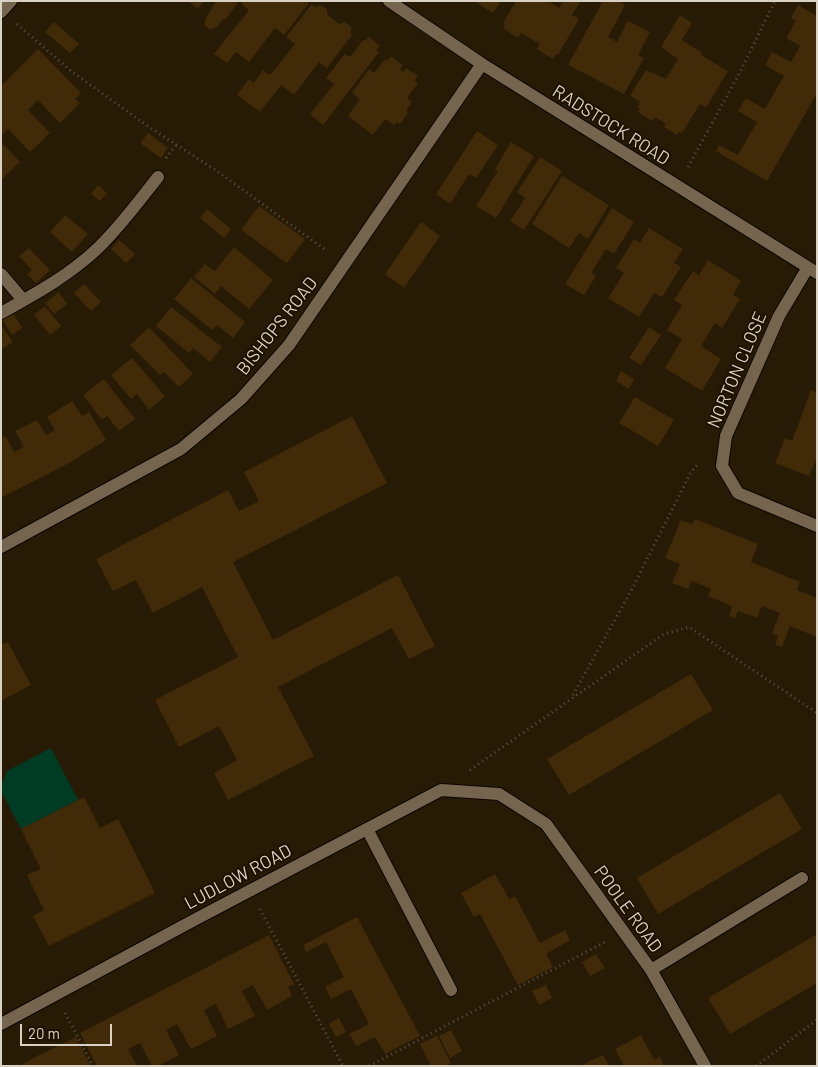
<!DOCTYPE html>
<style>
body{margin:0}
#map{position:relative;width:818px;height:1067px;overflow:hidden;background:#271b06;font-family:Barlow,sans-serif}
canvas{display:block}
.frame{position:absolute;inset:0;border:2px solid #dad1c5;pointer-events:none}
.scale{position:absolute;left:20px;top:1024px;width:92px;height:22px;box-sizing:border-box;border:2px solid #dad1c5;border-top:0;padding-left:6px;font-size:15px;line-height:18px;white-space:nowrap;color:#dad1c5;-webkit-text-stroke:4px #1e1100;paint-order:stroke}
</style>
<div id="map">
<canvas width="818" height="1067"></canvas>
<div class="frame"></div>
<div class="scale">20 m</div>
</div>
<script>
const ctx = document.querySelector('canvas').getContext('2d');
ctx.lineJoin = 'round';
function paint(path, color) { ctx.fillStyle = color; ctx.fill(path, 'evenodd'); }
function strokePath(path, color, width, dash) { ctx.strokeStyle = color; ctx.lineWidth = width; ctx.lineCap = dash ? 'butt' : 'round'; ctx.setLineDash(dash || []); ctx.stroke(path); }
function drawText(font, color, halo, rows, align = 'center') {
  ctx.font = font + ' Barlow,sans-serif'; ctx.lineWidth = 4; ctx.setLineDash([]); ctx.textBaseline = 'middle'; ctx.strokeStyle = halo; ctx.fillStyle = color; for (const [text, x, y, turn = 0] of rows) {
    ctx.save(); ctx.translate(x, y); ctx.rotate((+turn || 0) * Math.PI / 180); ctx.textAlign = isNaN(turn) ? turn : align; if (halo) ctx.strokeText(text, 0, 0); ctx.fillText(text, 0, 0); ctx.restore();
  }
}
const green = new Path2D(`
 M51 748 78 800 21 829 1 791V786L7 771Z`);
const building = new Path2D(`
 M188 1H204L198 9Z
 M216 1H239L225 20 223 19 217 27 210 30 204 25 206 18Z
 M243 1H307L309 3 284 35 275 28 249 62 236 52 227 63 214 54 249 10 241 4Z
 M474 1H501L493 13Z
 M516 1H548L559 8 563 1H581L572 15 579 19 558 55 556 54 553 59 537 49 540 44 531 39 521 33 518 38 503 28 505 24 503 23Z
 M603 1H619L625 5 608 37 617 42 628 21 650 32 638 55 644 58 624 94 568 65Z
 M312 4 315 7 320 5 327 9V14L339 24 345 22 351 27V33L352 35 327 68 319 62 294 95 281 85 260 112 237 95 249 79 254 83 263 70 270 75 295 44 286 37Z
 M798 5 817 16V93L767 181 716 151 719 145 738 155 757 122 738 111 742 104 746 98 765 109 774 93 784 76 765 65 772 52 791 62 800 46 786 38 796 21 791 18Z
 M680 15 692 23 682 40 702 53 701 55 728 71 706 108 700 104 682 133 679 132 677 135 664 127 666 124 655 117 652 121 638 112 640 108 637 107 640 102 630 96 646 70 666 79 678 59 661 47Z
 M54 22 79 44 70 53 45 32Z
 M369 37 380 46 376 50 379 52 323 125 310 114 334 84 326 78 345 54 350 57 363 40 365 41Z
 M38 49 81 93 75 99 80 103 60 123 38 100 28 110 50 133 30 152 8 129 1 136V86Z
 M391 56 403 65 400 69 402 71 404 72 406 68 418 76 415 80 418 83 407 98 412 102 406 111 408 113 400 124 397 122 394 125 385 119 373 135 348 116 360 99 352 93 369 69 374 73 384 60 385 61 387 59 388 60Z
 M477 131 498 145 476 178 469 174 450 204 436 194Z
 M148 133 168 148 161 158 140 143Z
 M1 142 20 162 1 180Z
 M511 142 534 156 496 218 476 206 498 171 495 169Z
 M540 157 562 171 524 230 510 221 525 198 517 192Z
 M562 176 609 205 588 239 579 233 569 248 532 224Z
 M98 185 107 193 100 201 91 194Z
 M259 206 305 239 287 263 241 230Z
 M612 208 634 222 614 254 606 249 591 273 596 276 584 295 565 284Z
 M207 209 231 229 224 238 200 218Z
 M65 215 88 234 72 252 50 232Z
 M421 222 440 236 404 288 385 274Z
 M649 228 683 249 674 263 681 267 662 297 654 293 639 317 608 298 624 273 616 268 634 239 640 243Z
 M119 240 135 254 126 263 111 249Z
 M234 247 273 280 249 309 221 286 215 294 194 277 205 264 215 271Z
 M29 248 50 270 36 283 27 274 32 270 19 256Z
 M708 260 741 281 733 295 740 299 722 328 715 323 701 346 721 359 702 391 665 368 682 339 667 330 682 305 674 300 693 271 699 275Z
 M191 278 245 322 233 338 217 325 212 330 174 299Z
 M84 284 101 302 91 311 74 293Z
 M59 292 67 304 54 314 45 303Z
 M45 306 61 326 50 335 34 315Z
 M171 307 222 347 210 362 193 348 189 353 156 326Z
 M13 313 22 328 12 335 2 319Z
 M1 325 13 342 1 350Z
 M149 327 193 374 179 387 164 372 160 375 130 345Z
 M649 327 661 335 641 365 629 358Z
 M132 358 165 396 149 410 137 394 131 399 111 375Z
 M621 371 634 379 629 389 616 381Z
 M104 379 135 419 119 431 107 416 102 420 83 395Z
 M811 390 817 392V458L809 476 775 463 785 438 792 441Z
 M635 397 674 420 658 446 619 423Z
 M72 401 82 416 89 412 106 440 69 463 1 498V433L3 437H6L14 452 24 447 15 431 37 420 46 435 55 430 47 417Z
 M352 416 387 483 233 562 273 640 398 575 435 646 409 659 392 628 278 687 314 756 228 800 214 773 237 760 219 726 179 747 155 700 238 657 202 587 153 613 136 580 113 591 96 559 228 490 239 511 259 501 244 472Z
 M695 519 758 544 751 562 800 582 797 590 817 598V637L790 626 782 647 775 645 778 636 772 633 780 613 762 606 757 618 738 611 735 618 729 616 732 606 708 596 711 589 692 581 688 589 672 583 680 564 665 558 681 520 692 524Z
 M8 642 31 685 1 701V645Z
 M691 674 713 710 569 795 547 759Z
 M780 793 802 829 658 914 637 878Z
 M84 797 100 828 118 819 155 893 49 946 33 916 44 910 27 875 41 869 21 829Z
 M495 874 509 899 515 896 540 943 565 930 570 940 546 954 553 967 518 985 480 914 474 917 461 893Z
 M357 917 420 1036 385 1054 375 1037 356 1046 353 1040 349 1034 369 1024 351 989 331 999 325 987 344 977 326 942 306 952 303 945Z
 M817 934V983L730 1034 708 998Z
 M269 935 294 984 288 987 292 996 267 1010 253 985 242 991 255 1016 228 1029 216 1004 204 1010 217 1036 191 1049 177 1024 166 1030 179 1055 158 1066H152L140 1043 128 1049 137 1066H97L80 1033Z
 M596 954 605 968 590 976 582 962Z
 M546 985 552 998 539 1005 532 991Z
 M339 1018 346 1032 336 1037 329 1024Z
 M451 1030 462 1051 450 1058 439 1036Z
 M641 1035 654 1060 660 1057 664 1066H624L615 1049Z
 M437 1036 451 1063 446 1066H431L420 1044Z
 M76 1037 91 1066H20L39 1055Z
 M603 1055 609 1066H581L590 1061Z`);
const path = new Path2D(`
 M17 24 71 71 149 127 214 169 327 251
 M166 158 176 145
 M688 167 738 76 775 1
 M573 695 632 589 691 472 699 463
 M470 770 664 634 689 627 817 713
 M260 909 343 1066
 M65 1013 93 1066
 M369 1066 605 942
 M756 1066 817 1020`);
const lane = new Path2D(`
 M1 274 23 300
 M1 313C35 294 70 275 98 248 120 227 139 201 158 177
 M367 829 451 990`);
const street = new Path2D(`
 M389 1 482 64 817 273
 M1 12 11 1
 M807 269 779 316 726 436 722 466 738 493 817 526
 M1 547 181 449 241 399 289 345 482 64
 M651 970 802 878
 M1 1024 196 919 441 790 499 794 546 824 651 970 705 1066`);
const streetNames = [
 ["RADSTOCK ROAD",611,125,32],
 ["BISHOPS ROAD",277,326,-52],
 ["NORTON CLOSE",737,370,-67],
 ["LUDLOW ROAD",238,877,-28],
 ["POOLE ROAD",628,909,54]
];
paint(green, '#003c24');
paint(building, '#402a07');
strokePath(lane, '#100500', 14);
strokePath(street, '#100500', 14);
strokePath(path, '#5d5240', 3, [1, 4]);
strokePath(lane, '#75654e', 12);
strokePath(street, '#75654e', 12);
drawText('18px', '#dad1c5', '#1e1100', streetNames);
</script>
